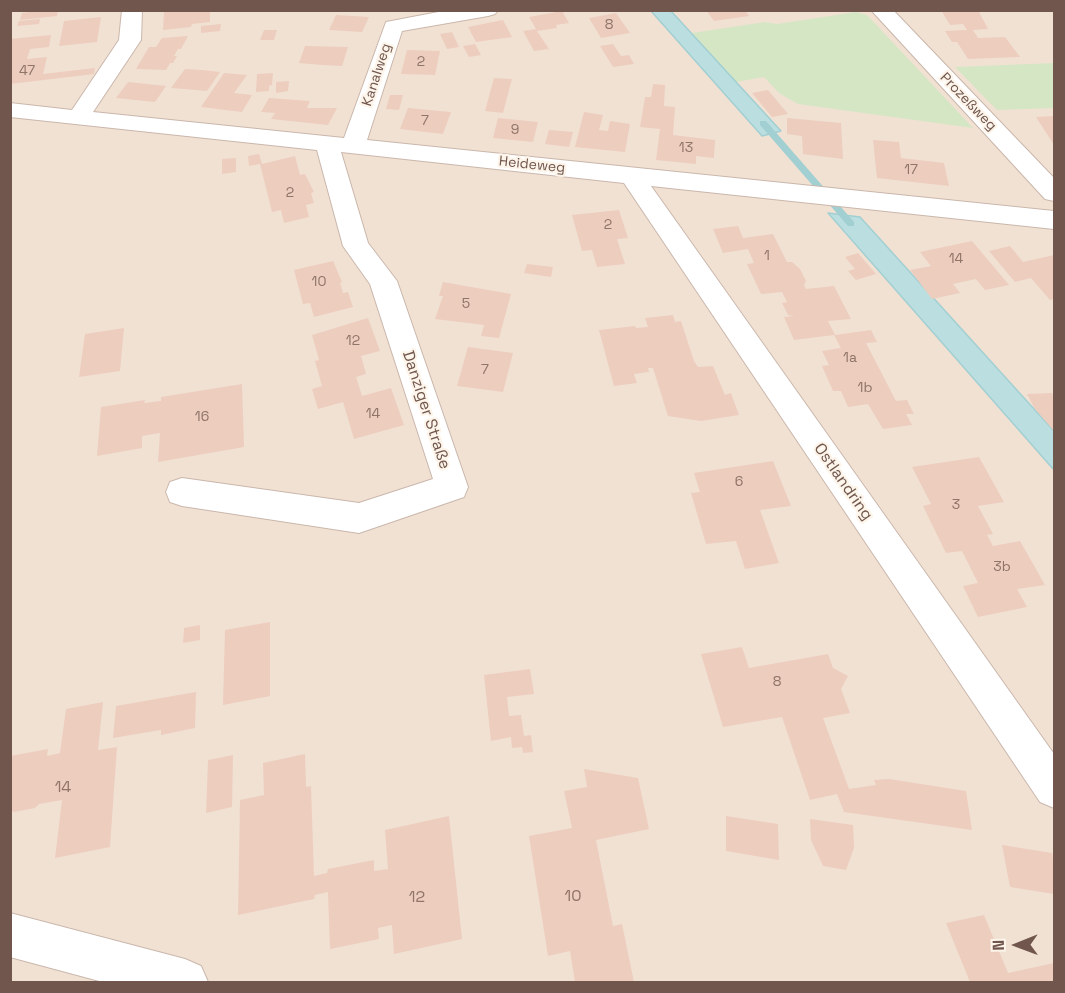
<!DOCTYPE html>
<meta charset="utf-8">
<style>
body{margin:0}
#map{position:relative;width:1065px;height:993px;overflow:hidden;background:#faf0e4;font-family:"Space Grotesk",sans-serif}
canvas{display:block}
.frame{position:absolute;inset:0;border:12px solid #70564c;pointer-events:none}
.north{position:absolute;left:987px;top:915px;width:60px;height:60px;-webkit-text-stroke:4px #fdf4ea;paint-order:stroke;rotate:269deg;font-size:16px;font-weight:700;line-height:24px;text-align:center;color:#70564c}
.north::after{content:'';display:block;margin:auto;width:21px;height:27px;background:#70564c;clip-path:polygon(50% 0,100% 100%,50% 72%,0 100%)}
</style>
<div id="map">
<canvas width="1065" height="993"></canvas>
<div class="frame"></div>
<div class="north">N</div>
</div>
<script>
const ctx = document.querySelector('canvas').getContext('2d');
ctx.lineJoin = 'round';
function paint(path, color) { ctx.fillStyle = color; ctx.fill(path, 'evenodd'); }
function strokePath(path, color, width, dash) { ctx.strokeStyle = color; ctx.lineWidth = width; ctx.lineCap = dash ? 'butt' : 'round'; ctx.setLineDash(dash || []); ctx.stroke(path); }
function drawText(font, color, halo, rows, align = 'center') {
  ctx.font = font + ' "Space Grotesk",sans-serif'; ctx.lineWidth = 4.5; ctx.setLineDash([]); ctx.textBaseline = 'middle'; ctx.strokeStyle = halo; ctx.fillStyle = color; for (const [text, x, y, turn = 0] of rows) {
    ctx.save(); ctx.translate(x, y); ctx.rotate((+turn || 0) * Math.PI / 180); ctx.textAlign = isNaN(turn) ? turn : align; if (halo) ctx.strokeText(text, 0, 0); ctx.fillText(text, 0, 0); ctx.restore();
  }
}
const residential = new Path2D(`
 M10 11H1054V431L860 217 829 214 1054 470V982H11Z`);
const green = new Path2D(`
 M856 12 867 15 973 128 798 104 779 93 764 77 736 82 692 33 765 22 777 24Z
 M1054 63V108L997 110 955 67Z`);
const water = new Path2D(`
 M651 11H671L781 131 762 136Z
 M828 213 860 217 1054 431V470Z`);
const stream = new Path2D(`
 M760 121H766L854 222V226H848L760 125Z`);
const building = new Path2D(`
 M43 10H58L57 16 20 20 22 13Z
 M178 10H210V22L192 24 191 27 163 30 164 12Z
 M706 10H745L749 16 714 21Z
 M941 10H978L988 29 973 30 978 38 1005 37 1020 57 968 59 957 42H952L945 31 967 30 963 24 950 25Z
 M562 11 569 23 556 25 557 28 537 31 549 49 534 51 523 31 536 29 529 17Z
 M616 13 630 33 601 38 589 18Z
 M336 15 369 17 362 32 329 30Z
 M101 17 97 42 59 46 64 21Z
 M40 19 39 24 17 26 19 21Z
 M503 20 512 37 476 42 468 27Z
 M221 24 220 31 201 33V26Z
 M264 30H277L274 40H260Z
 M452 32 459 47 447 49 440 34Z
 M51 35 49 47 30 49 27 59 47 57 43 74 95 68 94 74 10 84V39Z
 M188 36 181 49H178L174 56H177L173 63H170L166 70 136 69 149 47H156L162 38Z
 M475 44 481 55 469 57 463 46Z
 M613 44 621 56 629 55 634 64 613 67 600 46Z
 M305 46 348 47 342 66 322 65 299 63Z
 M407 50 440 51 435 75 401 74Z
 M185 69 202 70 220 72 207 91 171 88Z
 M224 73 247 75 234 93 252 95 242 112 201 107Z
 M273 73 272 85 269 86V91L256 92 257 74Z
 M494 78 512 79 503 113 485 111Z
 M289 81 288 91 276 93V82Z
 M128 82 166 86 155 102 116 98Z
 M653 84 665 85 664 106 675 107 673 135 715 140 714 158 696 156V164L656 160 660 129 640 127 645 97H651Z
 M768 90 788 114 772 117 752 93Z
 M390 95H403L399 110 386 109Z
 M269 98 310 101 307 108H337L328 125 271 119 275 113 261 112Z
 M408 108 451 112 443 134 400 129Z
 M584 112 603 115 599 130 608 131 610 121 630 124 625 152 575 147Z
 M1054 116V145L1036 117Z
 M498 118 538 122 533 142 493 138Z
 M787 118 841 123 843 159 803 154 802 136 787 134Z
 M549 130 573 132 569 147 545 144Z
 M873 140 899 142 901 158 944 163 949 186 877 178Z
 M259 154 262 164 295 156 300 175 305 174 314 192 311 193 314 203 306 205 309 217 284 223 281 210 272 212 260 164 249 166 248 156Z
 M236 158V172L222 174V159Z
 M619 210 628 238 617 239 625 264 597 267 592 250 582 251 572 215Z
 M738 226 743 238 773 234 787 262H792L800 269 806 281 804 285 806 289 834 286 851 319 828 321 835 335 871 330 877 342 866 343 896 401 907 400 914 414H906L912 425 883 429 868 404 848 407 841 391H833L822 366 829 365 822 351 841 348 834 335 794 340 784 317 794 316 788 315 782 303 787 302 782 292 761 294 747 264 754 263 748 249 723 253 713 229Z
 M972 241 1009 285 985 290 976 279 953 284 960 293 932 299 910 270 931 266 920 252Z
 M1010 246 1023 262 1054 255V299L1050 300 1031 278 1015 282 989 251Z
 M858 253 876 274 856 280 848 271 855 269 845 257Z
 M333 261 342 282 340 283 343 293 348 292 353 307 314 317 310 303 303 304 294 270Z
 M527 264 553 267 551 277 524 273Z
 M443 282 511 294 499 338 481 336 484 325 435 319 443 296H439Z
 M673 315 675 322 681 321 694 361 698 367 713 366 725 395 731 393 739 415 701 421 668 416 653 368H648L649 372 634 374 637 383 614 386 599 330 635 326 636 328 648 327 645 318Z
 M368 318 380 351 361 356 366 374 356 377 362 396 391 388 404 425 354 439 343 402 318 409 312 389 322 386 315 361 319 360 312 335Z
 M124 328 120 371 79 377 85 334Z
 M468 347 513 353 503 392 457 386Z
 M242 384 244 447 158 462 160 433 142 436V448L97 456 101 407 145 400 144 403 161 401V397Z
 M1052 393 1054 398V431L1035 409 1027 394Z
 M979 457 1004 502 978 506 993 534 987 535 993 546 1020 541 1045 585 1017 589 1027 607 978 617 963 586 978 583 962 551 946 553 923 506 931 504 912 467Z
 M773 461 791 506 760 510 779 563 745 569 736 541 706 544 691 493 700 492 694 473Z
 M270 622V696L223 705 225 630Z
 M200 625V640L183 643 184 628Z
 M742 647 749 668 828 654 833 668 848 676 841 689 850 713 823 718 849 789 876 785 874 780 889 779 966 791 972 830 844 812 837 794 810 800 782 717 723 727 701 654Z
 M530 669 534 694 507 697 509 716 521 715 524 736 531 735 533 752 523 753 522 747 512 748 511 737 491 741 484 675Z
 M196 692 195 728 161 735V730L113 738 116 706Z
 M103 702 98 750 117 747 110 847 55 858 62 800 39 804 35 808 14 812 10 809V756L48 749 47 756 60 753 66 709Z
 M305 754 306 787 311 786 314 876 327 873 328 869 374 860V871L388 869 385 830 449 816 462 939 394 954 392 925 378 928 379 939 330 949 328 892 315 895 314 899 238 915 240 800 264 795 263 763Z
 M233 755 232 807 206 813 208 760Z
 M584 769 638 778 649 829 596 840 613 926 622 924 634 982H575L570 951 548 956 529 836 572 828 564 791 587 787Z
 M726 816 778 824 779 860 726 851Z
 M810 819 853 825 854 848 846 870 823 866 811 840Z
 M1002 845 1052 853 1054 867V894L1010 887Z
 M984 915 1008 973 1054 963V982H970L946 923Z`);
const minor = new Path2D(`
 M122 10H142L141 40 93 112 344 138 386 22 449 10H498L495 14 488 16 402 31 367 140 1054 211V229L651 186 1054 754V808L1040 802 624 183 341 152 368 243 397 281 468 487 464 497 359 533 182 506 170 502 166 492 170 482 182 478 359 503 433 479 370 284 343 246 317 150 10 117V103L72 110 119 40Z
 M871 10H893L1054 178V201L1045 199Z
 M10 913 185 959 201 966 208 982H103L10 957Z`);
const numberNames = [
 ["8",609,25],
 ["2",421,62],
 ["47",27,71],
 ["7",425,121],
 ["9",515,130],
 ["13",686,148],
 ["17",911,170],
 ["2",290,193],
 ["2",608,225],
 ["1",767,256],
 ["14",956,259],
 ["10",319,282],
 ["5",466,304],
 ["12",353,341],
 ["1a",850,358],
 ["7",485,370],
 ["1b",865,388],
 ["14",373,414],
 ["16",202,417],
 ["6",739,482],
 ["3",956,505],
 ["3b",1002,567],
 ["8",777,682]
];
const farStreetnames = [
 ["Kanalweg",377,75,-72],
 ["Prozeßweg",968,102,46],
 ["Heideweg",532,165,6]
];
const streetNames = [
 ["Danziger Straße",426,410,72],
 ["Ostlandring",843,482,55]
];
const nearNumbernames = [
 ["14",63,788],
 ["10",573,897],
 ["12",417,898]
];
paint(residential, '#f1e1d3');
paint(green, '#d5e6c4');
paint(water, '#bbdfe1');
strokePath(water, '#a2cfd2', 1.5);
paint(stream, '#a2cfd2');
paint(building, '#edcdbe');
strokePath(minor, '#cab7ac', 2);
paint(minor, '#fff');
drawText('14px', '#8f7468', null, numberNames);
drawText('14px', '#70564c', '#fdf4ea', farStreetnames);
drawText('16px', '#70564c', '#fdf4ea', streetNames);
drawText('16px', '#8f7468', null, nearNumbernames);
</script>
